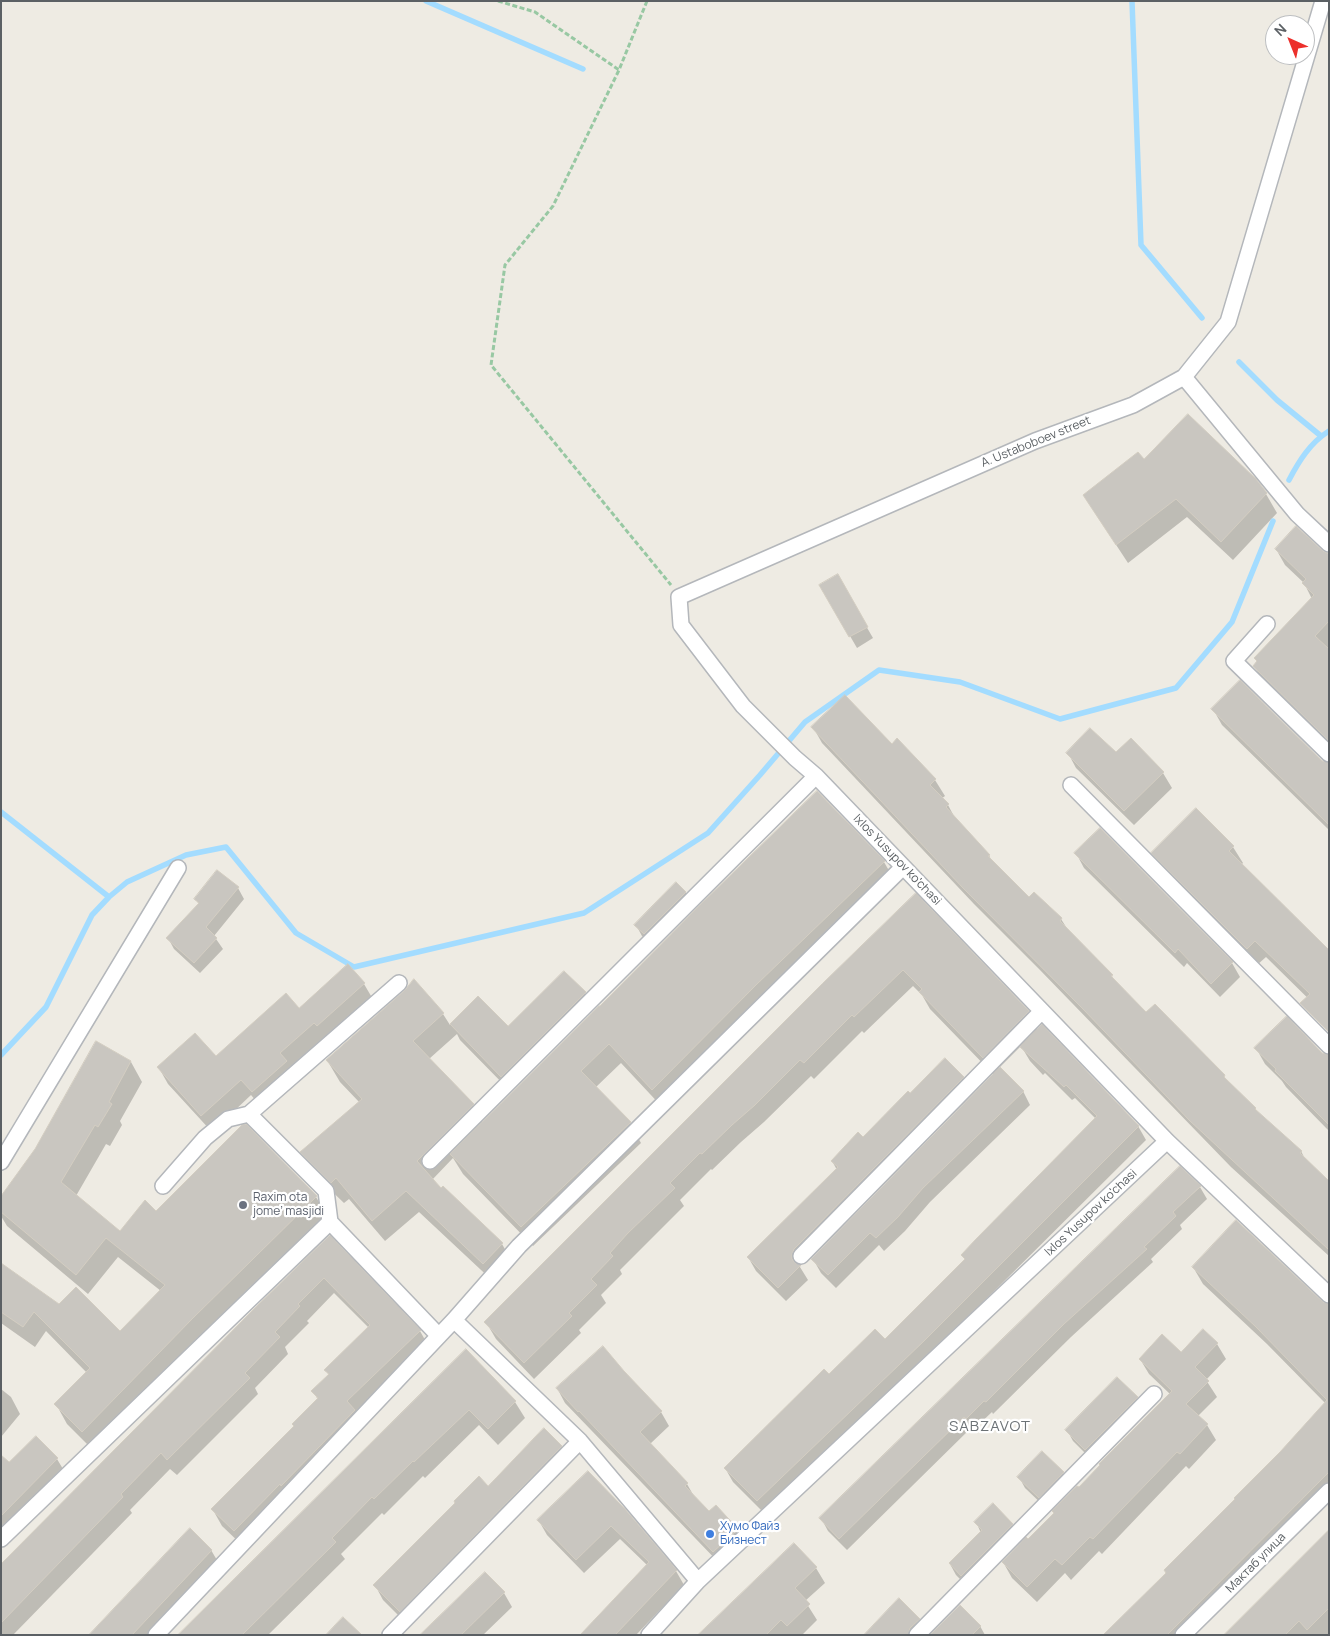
<!DOCTYPE html>
<meta charset="utf-8">
<style>
body{margin:0}
#map{position:relative;width:1330px;height:1636px;overflow:hidden;background:#eeebe3;font-family:Manrope,sans-serif}
canvas{display:block}
.frame{position:absolute;inset:0;border:2px solid #5b6064;pointer-events:none}
.north{position:absolute;left:1265px;top:15px;width:50px;height:50px;box-sizing:border-box;background:#fff;border:1px solid #bdbfc1;border-radius:50%;rotate:316deg;font-size:14px;font-weight:700;line-height:20px;text-align:center;color:#5b6064}
.north::after{content:'';display:block;margin:auto;width:18px;height:22px;background:#ec302c;clip-path:polygon(50% 0,100% 100%,50% 72%,0 100%)}
</style>
<div id="map">
<canvas width="1330" height="1636"></canvas>
<div class="frame"></div>
<div class="north">N</div>
</div>
<script>
const ctx = document.querySelector('canvas').getContext('2d');
ctx.lineJoin = 'round';
function paint(path, color) { ctx.fillStyle = color; ctx.fill(path, 'evenodd'); }
function strokePath(path, color, width, dash) { ctx.strokeStyle = color; ctx.lineWidth = width; ctx.lineCap = dash ? 'butt' : 'round'; ctx.setLineDash(dash || []); ctx.stroke(path); }
function drawText(font, color, halo, rows, align = 'center') {
  ctx.font = font + ' Manrope,sans-serif'; ctx.lineWidth = 4.5; ctx.setLineDash([]); ctx.textBaseline = 'middle'; ctx.strokeStyle = halo; ctx.fillStyle = color; for (const [text, x, y, turn = 0] of rows) {
    ctx.save(); ctx.translate(x, y); ctx.rotate((+turn || 0) * Math.PI / 180); ctx.textAlign = isNaN(turn) ? turn : align; if (halo) ctx.strokeText(text, 0, 0); ctx.fillText(text, 0, 0); ctx.restore();
  }
}
const shadow = new Path2D(`
 M1144 461 1255 480 1266 494 1277 513 1233 560 1187 517 1128 563 1084 496Z
 M1276 549 1322 552 1329 555V647L1327 649 1329 651V746L1264 682 1254 666 1312 599 1304 583 1285 565Z
 M837 576 873 638 857 648 821 586Z
 M1213 709 1329 764V830L1222 725Z
 M813 727 891 746 897 740 935 780 945 796 941 799 948 805 956 820 989 855 992 862 1029 899 1034 894 1061 919 1068 930 1112 976 1116 984 1146 1014 1224 1076 1227 1081 1255 1108 1258 1113 1301 1151 1306 1161 1329 1182V1256L1231 1167 1039 969 974 904 822 743Z
 M1131 740 1163 773 1172 788 1134 825 1076 768 1068 753 1116 754Z
 M1233 847 1243 863 1241 865 1329 1019 1266 957 1257 965 1162 870 1153 853Z
 M1076 853 1232 963 1240 977 1220 997 1187 963 1184 967 1084 868Z
 M884 862 895 881 664 1109 621 1063 596 1087 630 1123 641 1143 533 1246 463 1174 453 1158 432 1180 502 1244 514 1265 496 1284 419 1212 385 1241 349 1199 344 1203 314 1174 302 1152 360 1103 340 1082 327 1060 443 1014 450 1025 478 997 508 1028 585 993 594 1009 511 1092 460 1040 457 1034 429 1059 473 1105 483 1123Z
 M676 884 686 893 692 904 651 944 642 936 636 925Z
 M238 888 244 899 214 936 223 949 200 973 174 949 168 938 199 905 196 899Z
 M916 895 1028 1012 1038 1030 1138 1126 1146 1140 932 1353 765 1514 733 1482 725 1468 829 1375 885 1341 966 1260 1096 1119 1075 1098 1072 1100 1045 1073 1043 1075 1030 1061 1021 1046 999 1068 1023 1091 1030 1105 930 1202 905 1231 884 1251 879 1245 836 1288 821 1273 813 1259 994 1075 930 1009 922 995 913 986 864 1033 862 1031 814 1079 811 1076 764 1122 741 1142 712 1170 711 1169 680 1200 684 1206 620 1270 622 1274 601 1295 606 1303 579 1330 581 1333 534 1379 496 1339 486 1322Z
 M348 966 364 984 374 1001 262 1108 251 1095 212 1132 168 1084 159 1068 216 1058 298 1010Z
 M96 1043 131 1062 142 1082 120 1121 122 1125 110 1146 106 1144 76 1196 120 1232 156 1212 246 1126 316 1197 328 1217 94 1451 67 1424 56 1404 87 1373 46 1331 35 1347 1 1323V1264L59 1305 120 1333 161 1291 118 1257 88 1294 7 1226 1 1216V1198L36 1149Z
 M1256 1048 1322 1054 1329 1056V1131L1286 1087 1282 1081 1265 1064Z
 M963 1078 971 1092 802 1263 800 1267 808 1280 786 1301 756 1271 748 1257 837 1170 832 1161 863 1138 910 1094Z
 M1200 1187 1207 1199 1180 1225 1182 1229 1151 1259 1153 1262 1071 1337 993 1414 992 1412 973 1430 971 1428 847 1550 828 1531 821 1518Z
 M330 1237 420 1331 429 1347 244 1547 222 1526 213 1510 295 1427 318 1400 313 1391 329 1376 326 1370 369 1328 334 1293 307 1321 309 1323 285 1347 288 1354 255 1388 258 1394 177 1475 170 1469 130 1510 132 1513 13 1635H1V1566Z
 M1193 1267 1329 1305V1499L1194 1635H1105L1167 1574 1326 1404 1267 1344 1203 1284Z
 M1217 1344 1226 1359 1206 1380 1217 1397 1198 1416 1207 1425 1216 1440 1189 1469 1186 1466 1102 1554 1099 1551 1071 1580 1065 1573 1037 1602 1012 1578 1003 1562 1028 1541 1170 1394 1149 1374 1140 1359 1181 1354Z
 M466 1351 515 1402 525 1418 498 1445 479 1425 425 1478 423 1476 384 1515 382 1513 341 1554 345 1559 268 1635H179Z
 M557 1388 661 1412 669 1426 650 1444 687 1484 695 1498 709 1513 737 1529 745 1544 722 1566 565 1403Z
 M1 1389 11 1397 20 1414 1 1437Z
 M1137 1398 1143 1409 1092 1460 1073 1441 1067 1430Z
 M36 1437 57 1459 66 1474 1 1540V1456L9 1464Z
 M561 1446 570 1462 409 1626 383 1600 375 1585 488 1488Z
 M588 1473 676 1571 684 1585 636 1635H581L647 1565 620 1539 584 1573 547 1535 539 1521Z
 M1063 1473 1069 1484 1046 1508 1025 1488 1019 1477Z
 M976 1522 1012 1525 1019 1535 968 1587 956 1575 950 1564 981 1533Z
 M1329 1530V1633L1327 1635H1226Z
 M794 1545 816 1568 825 1583 805 1601 817 1620 802 1635H700Z
 M211 1550 221 1567 157 1635H91Z
 M485 1574 504 1593 512 1607 483 1635H422Z
 M919 1619 927 1635H865Z
 M980 1626 985 1635H932Z`);
const stream = new Path2D(`
 M426 1 583 69
 M1132 1 1141 245 1202 318
 M1239 362 1277 400 1321 436
 M1289 480C1299 461 1310 443 1329 431
 M1 812 109 897
 M1 1055 46 1007 92 915 109 897 127 882 186 855 226 847 296 933 354 967 584 913 708 833 760 775 805 722 879 670 960 682 1060 719 1176 688 1232 622 1273 521`);
const building = new Path2D(`
 M1188 414 1256 479 1267 493 1221 542 1176 499 1116 545 1083 495 1138 452 1144 459Z
 M1296 526 1323 551 1329 554V621L1315 636 1329 649V741L1253 666 1257 661 1254 658 1314 595 1302 583 1306 579 1275 549Z
 M838 574 868 627 849 637 819 585Z
 M1240 680 1322 761 1329 763V825L1211 709Z
 M845 695 892 744 897 738 936 779 930 785 949 804 946 807 990 855 988 856 1029 897 1034 892 1062 918 1060 921 1113 975 1111 976 1146 1012 1155 1004 1225 1075 1224 1077 1256 1108 1255 1109 1302 1151 1300 1153 1329 1181V1250L1190 1121 1083 1009 963 888 811 727Z
 M1090 728 1116 752 1131 738 1164 772 1124 811 1066 753Z
 M817 791 885 861 756 985 652 1090 609 1044 581 1071 631 1122 521 1227 450 1154 599 1006H600L700 905Z
 M1196 808 1234 846 1229 851 1329 950V1032L1300 1003 1310 994 1255 941 1247 949 1151 853Z
 M1100 828 1233 962 1211 984 1178 949 1175 953 1074 853Z
 M217 870 239 887 206 927 217 938 194 963 166 938 199 903 194 899Z
 M676 882 686 892 644 934 634 925Z
 M916 893 1029 1011 983 1058 919 992 922 989 903 970 854 1017 852 1015 804 1063 800 1060 755 1105 732 1125 702 1154 700 1153 670 1183 675 1188 628 1233 610 1253 613 1256 591 1279 597 1285 569 1313 572 1316 524 1363 484 1322 822 984Z
 M348 964 365 983 317 1026 314 1023 280 1053 287 1061 252 1092 241 1080 201 1116 157 1067 195 1033 216 1056 286 993 299 1008Z
 M564 971 586 992 501 1077 450 1024 478 996 508 1026Z
 M414 979 444 1013 413 1041 474 1104 417 1161 441 1188 443 1186 503 1243 483 1264 406 1191 372 1221 336 1178 331 1183 300 1152 362 1099 326 1060 405 990Z
 M1287 1016 1322 1053 1329 1055V1125L1275 1071 1276 1069 1254 1048Z
 M1042 1024 1139 1126 925 1340 757 1501 724 1468 824 1369 829 1374 875 1329 885 1339 965 1259 961 1255 976 1239 1097 1116 1066 1085 1064 1087 1020 1047Z
 M96 1041 131 1061 109 1102 112 1104 98 1127 95 1125 61 1182 120 1231 145 1200 156 1211 242 1125 246 1124 317 1196 192 1319 82 1432 54 1404 90 1368 34 1312 23 1327 1 1312V1263L59 1304 76 1287 120 1331 165 1285 106 1238 76 1275 1 1212V1196L35 1149Z
 M945 1058 964 1077 794 1249 792 1254V1259L795 1263 801 1265 778 1288 747 1257 838 1167 831 1161 858 1132 863 1137 908 1091 910 1093Z
 M1000 1067 1024 1091 923 1188 898 1217 876 1238 870 1233 828 1275 811 1259Z
 M1180 1166 1201 1186 1173 1212 1176 1216 1144 1247 1147 1249 1064 1324 986 1402 984 1401 966 1419 964 1417 839 1539 819 1518Z
 M1236 1220 1323 1302 1329 1304V1472L1167 1635H1103L1166 1573 1164 1570 1235 1499 1234 1498 1280 1452 1327 1400 1256 1327 1192 1267Z
 M330 1235 421 1330 347 1401 355 1410 281 1486 280 1484 234 1531 211 1509 294 1426 292 1424 318 1398 311 1391 329 1374 324 1370 370 1325 324 1278 298 1304 300 1306 275 1332 280 1337 245 1373 250 1378 167 1460 161 1453 121 1494 123 1497 1 1623V1564L256 1307Z
 M1203 1329 1218 1343 1195 1367 1209 1381 1186 1404 1208 1424 1180 1454 1177 1452 1093 1539 1090 1537 1062 1565 1055 1559 1027 1587 1002 1562 1026 1537 1028 1539 1054 1513 1052 1511 1077 1486 1079 1487 1100 1465 1099 1464 1172 1391 1139 1359 1162 1334 1181 1352Z
 M603 1346 624 1371 662 1411 640 1432 688 1483 685 1486 709 1511 716 1505 738 1529 713 1552 579 1411 578 1412 556 1388Z
 M466 1349 516 1401 488 1429 469 1410 414 1462 413 1461 374 1499 372 1497 332 1538 336 1542 242 1635H178Z
 M1117 1377 1138 1397 1085 1450 1065 1430Z
 M544 1428 562 1446 400 1612 373 1585 455 1503 454 1501 479 1476 488 1486Z
 M36 1436 58 1458 1 1516V1455L9 1462Z
 M1042 1451 1064 1472 1039 1498 1017 1477Z
 M588 1471 625 1509 677 1570 615 1635H580L649 1562 611 1526 576 1560 537 1520Z
 M993 1503 1013 1524 961 1576 949 1563 982 1530 974 1522Z
 M190 1528 212 1550 132 1635H89Z
 M1329 1530V1608L1307 1630 1299 1621 1285 1635H1224Z
 M794 1543 817 1567 795 1588 810 1604 787 1626 781 1620 766 1635H698Z
 M485 1572 505 1592 461 1635H420Z
 M899 1598 920 1619 910 1628 908 1635H864Z
 M960 1605 981 1626 972 1635H930Z
 M343 1617 362 1635H326Z`);
const path = new Path2D(`
 M498 1 535 12 619 70
 M647 1 619 70 553 206 505 265 491 365 671 585`);
const street = new Path2D(`
 M1184 377 1297 514 1329 544
 M1267 624 1234 661 1329 754
 M1071 785 1329 1046
 M249 1114 399 983
 M1167 1141 1329 1295
 M430 1161 816 776
 M1 1162 178 868
 M163 1186 205 1138 228 1119 249 1114 326 1191 330 1222 439 1336
 M801 1256 1042 1011
 M454 1320 580 1441 698 1581
 M1 1539 330 1222
 M156 1635 454 1320 519 1246 903 867
 M390 1635 580 1441
 M649 1635 698 1581 1167 1141 816 776 795 758 743 706 681 625 679 597 1035 441 1133 405 1184 377 1228 322 1323 1
 M917 1635 1154 1394
 M1183 1635 1329 1491`);
const markers = [
 [243,1205,5,"#6b7280"],
 [710,1534,5,"#3f7fe0"]
];
const streetNames = [
 ["A. Ustaboboev street",1036,442,-22],
 ["Ixlos Yusupov ko'chasi",897,860,46],
 ["Ixlos Yusupov ko'chasi",1091,1213,-43],
 ["Мактаб улица",1256,1563,-45]
];
const worshipNames = [
 ["Raxim ota",253,1198],
 ["jome’ masjidi",253,1212]
];
const shopNames = [
 ["Хумо Файз",720,1527],
 ["Бизнест",720,1541]
];
const quarterNames = [
 ["SABZAVOT",990,1427]
];
paint(shadow, '#0003');
strokePath(stream, '#a3dcff', 5.5);
paint(building, '#c9c6c0');
strokePath(building, '#d3cdc1', 1);
strokePath(street, '#b4b7bb', 18);
strokePath(path, '#98c8a3', 3, [5, 2.5]);
strokePath(street, '#fff', 15);
for (const [x, y, r, color] of markers) { const dot = new Path2D(); dot.arc(x, y, r, 0, 2 * Math.PI); ctx.fillStyle = color; ctx.fill(dot); strokePath(dot, '#fff', 2); }
drawText('12px', '#5b6064', '#fff', streetNames);
drawText('12px', '#5b616d', '#fff', worshipNames, 'left');
drawText('12px', '#366cbe', '#fff', shopNames, 'left');
ctx.letterSpacing = '1px';
drawText('15px', '#6c7276', '#fff', quarterNames);
ctx.letterSpacing = '0px';
</script>
